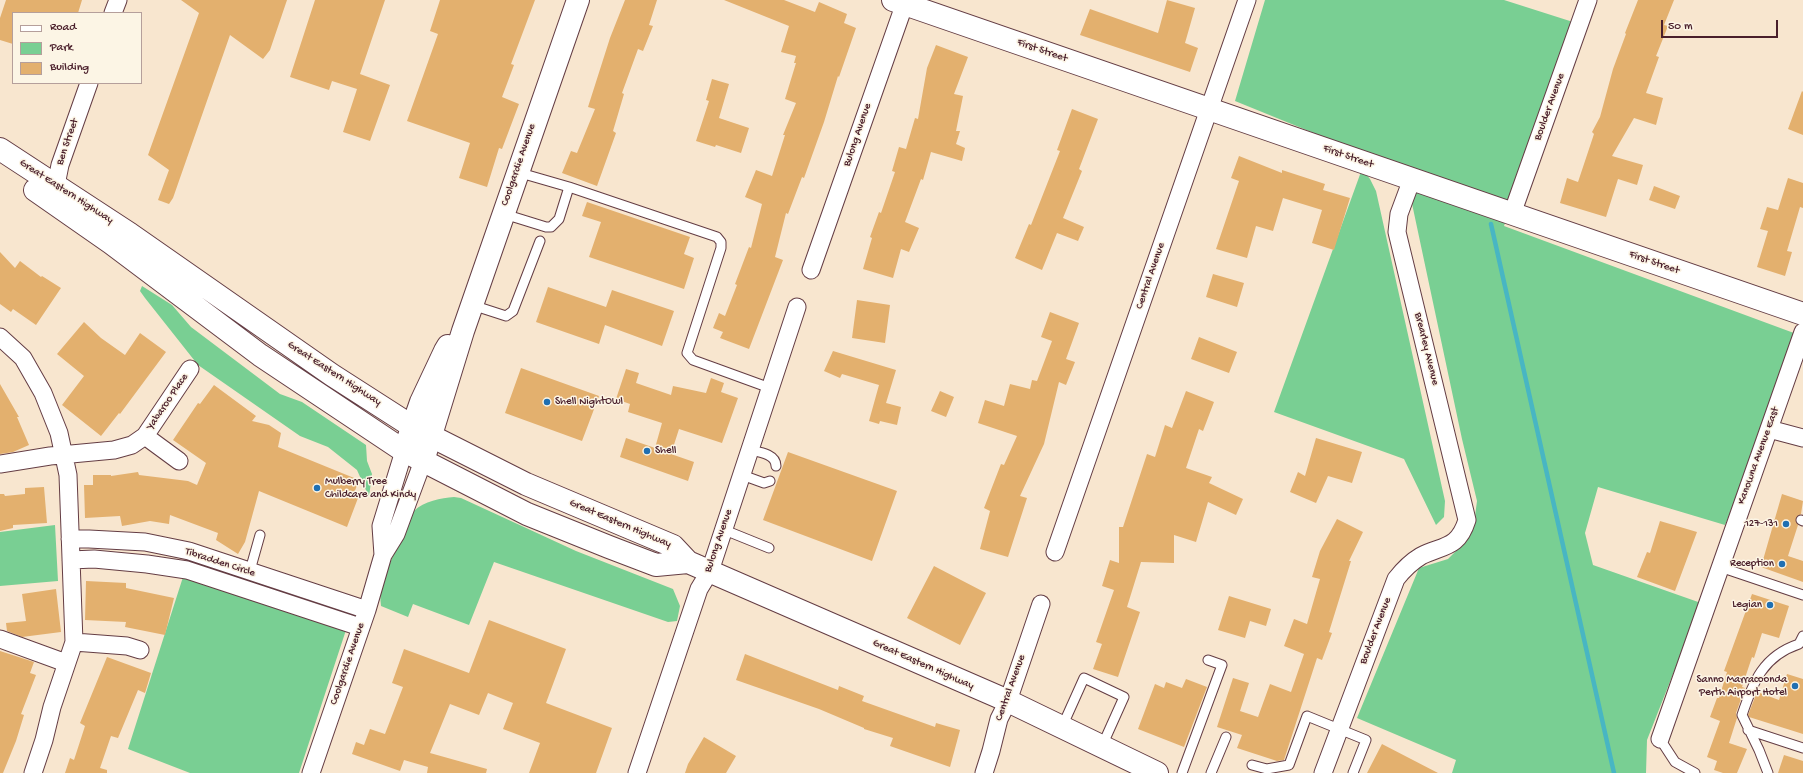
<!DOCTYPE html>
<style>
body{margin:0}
#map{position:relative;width:1803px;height:773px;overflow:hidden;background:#f8e6cf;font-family:"Gochi Hand",sans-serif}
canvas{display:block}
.legend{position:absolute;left:12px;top:12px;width:130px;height:72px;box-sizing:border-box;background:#fcf5e5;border:1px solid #b59f9b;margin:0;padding:5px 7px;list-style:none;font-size:12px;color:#4a1f2b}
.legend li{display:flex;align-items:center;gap:8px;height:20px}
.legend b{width:20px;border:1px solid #b59f9b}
.scale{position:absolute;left:1661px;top:20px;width:117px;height:18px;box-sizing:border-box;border:2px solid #4a1f2b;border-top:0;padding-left:5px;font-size:12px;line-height:14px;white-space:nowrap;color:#4a1f2b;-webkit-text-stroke:3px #fcf5e5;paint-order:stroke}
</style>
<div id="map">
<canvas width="1803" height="773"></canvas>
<ul class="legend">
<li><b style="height:5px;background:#fff"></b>Road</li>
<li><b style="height:11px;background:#79cf93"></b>Park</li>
<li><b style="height:11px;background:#e3b06e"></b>Building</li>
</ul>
<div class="scale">50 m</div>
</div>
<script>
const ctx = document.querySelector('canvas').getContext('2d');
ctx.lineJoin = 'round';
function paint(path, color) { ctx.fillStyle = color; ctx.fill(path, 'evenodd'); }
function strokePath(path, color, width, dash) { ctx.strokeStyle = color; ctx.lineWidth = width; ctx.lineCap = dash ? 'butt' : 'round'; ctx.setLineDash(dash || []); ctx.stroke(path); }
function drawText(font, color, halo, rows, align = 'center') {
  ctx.font = font + ' "Gochi Hand",sans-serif'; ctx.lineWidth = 3; ctx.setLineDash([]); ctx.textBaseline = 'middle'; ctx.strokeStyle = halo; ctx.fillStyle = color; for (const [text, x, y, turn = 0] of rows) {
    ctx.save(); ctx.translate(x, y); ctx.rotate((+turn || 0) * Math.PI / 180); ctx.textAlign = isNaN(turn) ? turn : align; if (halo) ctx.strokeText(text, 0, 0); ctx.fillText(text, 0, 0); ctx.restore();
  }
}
const green = new Path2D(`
 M1265 0H1504L1573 22 1504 226 1802 336 1725 525 1598 487 1585 533 1593 565 1701 603 1647 740 1646 773H1452L1456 760 1357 718 1419 568 1448 559 1467 540 1474 524 1477 501 1462 439 1404 166 1353 149 1235 101Z
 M1362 169 1370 179 1376 191 1445 501 1444 517 1436 525 1404 459 1274 412Z
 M142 286 172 305 191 327 280 394 302 402 366 445 367 461 372 474 369 497 357 470 328 447 300 436 198 365 145 298 140 291Z
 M454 497 461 498 576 551 673 589 680 606 677 621 668 622 494 562 469 625 413 604 408 617 381 606C380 598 380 592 382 584 384 576 410 516 414 511 424 501 441 498 454 497Z
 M55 525 58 581 0 586V532Z
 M183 577 346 630 299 773H190L128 749Z`);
const stream = new Path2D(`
 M1491 224 1614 773`);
const building = new Path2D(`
 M6 0H82L78 13H13V44L0 40V18Z
 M181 0H287L270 50 263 59 230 35 173 198 169 204 158 200 169 170 148 155 199 13Z
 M315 0H385L360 74 390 85 370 141 343 132 357 89 332 81 329 90 290 77Z
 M440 0H535L511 64 514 65 502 97 519 104 502 149 499 148 487 187 459 178 470 143 407 121 438 34 430 31Z
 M625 0H657L649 25 653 26 643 51 638 49 622 93 624 94 613 131 616 133 597 186 562 173 571 151 577 153 595 109 588 107 610 38Z
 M724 0H784L815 12 819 2 847 14 844 23 856 28 839 77 838 76 824 122 804 178 802 177 788 214 786 213 775 257 783 260 749 349 720 338 723 332 713 328 719 313 725 316 737 285 735 284 749 247 751 248 762 204 745 197 756 170 772 176 785 135H783L796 103 785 99 796 63H794L796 56 781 52 789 26Z
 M1167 0 1195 8 1185 43 1198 48 1190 72 1080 35 1090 9 1158 33Z
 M1638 0H1674L1664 25 1668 26 1656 56 1659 57 1646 93 1663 98 1656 125 1634 118 1612 156 1643 165 1637 185 1618 179 1606 217 1560 203 1567 178 1578 182 1594 134 1592 132 1600 117 1613 69 1626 34 1625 33Z
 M936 45 968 57 954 94 963 96 956 131H960L956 144 965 148 962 161 931 152 923 180 921 179 905 222 919 228 909 252 901 249 893 278 863 269 872 238 870 237 879 212 881 213 895 172 892 171 899 147 906 149 915 118 918 119 927 68Z
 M712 79 729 84 719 118 749 128 741 153 716 145 715 147 696 141 709 101 706 100Z
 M1802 91 1803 92V135L1788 129Z
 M1072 109 1098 119 1079 169 1082 171 1063 218 1084 227 1078 241 1057 233 1042 270 1015 258 1029 224 1031 225 1060 151 1057 150Z
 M1239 156 1282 173V170L1325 184 1323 190 1350 198 1334 250 1312 243 1322 210 1283 198 1273 231 1256 226 1247 258 1216 249 1239 181 1231 178Z
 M1788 178 1803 183V208L1800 207 1787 251 1792 252 1785 276 1757 267 1768 231 1760 229 1767 207 1778 210Z
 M1654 186 1680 196 1675 209 1649 200Z
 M587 202 690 237 684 254 694 258 684 289 589 257 601 222 582 216Z
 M0 252 15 268 20 261 41 277 42 276 61 288 36 325 13 309 11 312 0 304Z
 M1213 274 1244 283 1237 307 1206 297Z
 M548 287 606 307 612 290 674 311 662 346 605 325 599 344 536 322Z
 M857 300 890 305 885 343 852 338Z
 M1050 312 1079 323 1066 359 1075 362 1066 385 1059 382 1044 444 1020 496 1027 498 1008 557 980 549 990 511 984 508 1001 464 1004 465 1017 436 978 423 985 400 1004 406 1010 384 1030 389 1032 380 1037 381 1052 341 1041 337Z
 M84 322 101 338 125 355 140 333 166 352 120 414 119 413 101 436 62 405 84 376 57 354Z
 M1199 337 1237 352 1229 373 1191 359Z
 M833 351 896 370 886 403 901 407 897 425 880 421 879 424 869 421 879 385 842 374 840 378 824 371Z
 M521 368 599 396 582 441 505 413Z
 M626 369 639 373 636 383 671 395 673 386 706 393 711 378 724 383 721 392 738 398 722 443 679 429 671 454 694 462 688 481 620 457 626 438 655 448 662 423 628 412 630 404 616 399Z
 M0 384 19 417H17L29 445 13 452 0 454Z
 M214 385 256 416 252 421 269 425 281 433 278 447 359 480 353 496 358 498 347 527 259 491 245 542 238 554 216 540 218 533 170 515 169 524 150 521 122 526 120 516 85 518 84 485H93V475H111V476L138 472 139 475 188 481 197 485 206 463 173 440 198 403 200 404Z
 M940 391 954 397 946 417 931 411Z
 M1186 391 1214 402 1203 431 1199 429 1186 468 1212 477 1209 483 1243 499 1236 515 1208 502 1196 542 1174 535V563L1141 562 1127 607 1140 612 1118 677 1093 669 1102 644 1096 642 1114 590 1102 586 1110 560 1119 563V527H1123L1147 454 1155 457 1165 425 1172 428Z
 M1316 438 1362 452 1352 483 1328 476 1316 503 1290 492 1298 472 1305 476Z
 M788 452 897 491 872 561 763 520Z
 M44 487 47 523 13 525V528L0 531V494H4L5 496 25 494V488Z
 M1782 494 1803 501 1801 514 1796 518 1798 525 1788 556 1803 561V582L1761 567Z
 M1337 519 1363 532 1349 561H1351L1329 632 1332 633 1322 660 1317 658 1284 760 1277 761 1237 748 1242 735 1217 727 1233 678 1249 683 1240 711 1258 717 1270 684 1291 692 1304 654 1284 646 1294 619 1307 624 1320 579 1312 577 1320 551Z
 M1660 521 1697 532 1675 591 1637 577 1647 552 1650 553Z
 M934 566 986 593 960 645 907 618Z
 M86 581 126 583V588L174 598 165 635 125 627 126 622 85 620Z
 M56 589 61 632 22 637 7 631 6 623 26 621 22 594Z
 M1752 594 1789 606 1779 638 1762 633 1754 658 1752 657 1742 687 1745 688 1736 713 1737 718 1729 743 1747 749 1737 773H1723L1714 770 1717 761 1707 757 1720 721 1710 717 1717 698H1719L1727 672 1724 671Z
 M1229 596 1271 609 1266 626 1250 621 1245 638 1218 630Z
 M489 620 566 649 546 703 612 728 596 773H529L540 743 503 729 513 703 488 693 479 715 450 704 430 753 487 769 486 773H427L428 767 404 760 400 771 352 754 356 742 364 745 370 729 385 734 403 687 392 683 404 649 469 673Z
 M0 651 34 662 30 673 36 675 21 714 24 715 16 741 3 773H0Z
 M745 654 838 690 839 686 864 696 862 701 935 727 936 723 960 730 950 767 890 746 893 738 864 729V728L819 709 736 680Z
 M107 657 151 673 145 693 138 690 118 738 111 736 100 768 107 770V773H65L70 758 74 760 85 726 80 723Z
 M1787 674 1803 679V734L1749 717 1748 715 1757 692 1779 700Z
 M1186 679 1207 687 1184 747 1138 729 1155 684 1164 688 1166 682 1182 688Z
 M704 737 736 756 726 773H685L688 764Z
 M1382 744 1438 773H1367Z
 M1784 755 1803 761V773H1778Z`);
const service = new Path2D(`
 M569 187 717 237 721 242V248L687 353 693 360 770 388
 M504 214 546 227H551L559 219 569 187 517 172
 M472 305 506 316 513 311 540 241
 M750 450C759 452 776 454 776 466
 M742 475 764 483 770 481
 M1801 520 1803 521
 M722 529 769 548
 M1720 567 1803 595
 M249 574 260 535
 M1062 727 1084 678 1124 697 1102 746
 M1748 730 1803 748
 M1660 739 1675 762 1695 773
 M1252 765 1267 769 1289 765 1307 716 1366 740 1353 773
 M1182 773 1222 665 1208 660
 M1211 773 1226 737
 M1768 773 1759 750 1742 715C1753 682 1763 656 1799 644L1803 636`);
const minor = new Path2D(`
 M113 13 118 0
 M54 195 60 165 89 83
 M1512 214 1588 0
 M811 270 906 0
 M0 337 23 358 43 393 59 433 68 475 74 642 52 707 44 740 33 773
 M1769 429 1803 438
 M145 436 179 461
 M0 464 50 456 114 450 132 445 145 436 190 369
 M70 539H89L145 542 189 551 367 610
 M1055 552 1247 0
 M383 555 381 526 404 451
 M71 560 94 559 147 564 187 570 360 627
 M0 639 66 663
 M74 642 127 646 140 650
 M1660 739 1803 332
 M311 773 367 610 383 555 396 534 423 461
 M637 773 699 589 710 571 797 307
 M984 773 991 751 999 719 1008 701 1041 604
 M1323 773 1396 579C1403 570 1411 562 1421 556 1443 545 1458 549 1467 520L1397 232 1399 214 1412 179`);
const tertiary = new Path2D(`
 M893 0 1803 314
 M404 451 421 402 445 351 448 346
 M423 461 463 331 578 0`);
const trunk = new Path2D(`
 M0 149 130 234 332 375 413 427 526 484 673 546 688 562 1008 701 1157 773
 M35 190 111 243 260 355 404 451 527 514 609 547 656 565 688 562`);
const markers = [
 [547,402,4,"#1f6fb2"],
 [647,451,4,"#1f6fb2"],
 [317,488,4,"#1f6fb2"],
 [1786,524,4,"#1f6fb2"],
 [1782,564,4,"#1f6fb2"],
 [1770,605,4,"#1f6fb2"],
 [1795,686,4,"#1f6fb2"]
];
const streetNames = [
 ["First Street",1042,51,19],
 ["Boulder Avenue",1550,107,-70],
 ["Bulong Avenue",858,135,-71],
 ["Ben Street",68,142,-71],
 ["First Street",1348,157,19],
 ["Coolgardie Avenue",519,165,-71],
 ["Great Eastern Highway",66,192,33],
 ["First Street",1654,263,19],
 ["Central Avenue",1151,276,-71],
 ["Brearley Avenue",1426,349,76],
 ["Great Eastern Highway",334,374,33],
 ["Yabaroo Place",168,402,-56],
 ["Kanowna Avenue East",1759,456,-70],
 ["Great Eastern Highway",620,524,23],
 ["Bulong Avenue",719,541,-71],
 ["Tibradden Circle",220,563,18],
 ["Boulder Avenue",1376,631,-69],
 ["Coolgardie Avenue",348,664,-71],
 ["Great Eastern Highway",923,665,24],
 ["Central Avenue",1011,688,-70]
];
const poiNames = [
 ["Shell NightOwl",555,402,"left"],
 ["Shell",655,451,"left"],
 ["Mulberry Tree",325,482,"left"],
 ["Childcare and Kindy",325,495,"left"],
 ["127-131",1778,524],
 ["Reception",1774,564],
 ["Legian",1762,605],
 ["Sanno Marracoonda",1787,680],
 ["Perth Airport Hotel",1787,693]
];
paint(green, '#79cf93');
strokePath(stream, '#48b6c3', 4.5);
paint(building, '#e3b06e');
strokePath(service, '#643d44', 11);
strokePath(minor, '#643d44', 19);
strokePath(tertiary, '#643d44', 24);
strokePath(trunk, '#643d44', 24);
strokePath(service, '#fff', 9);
strokePath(minor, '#fff', 17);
strokePath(tertiary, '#fff', 22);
strokePath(trunk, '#fff', 22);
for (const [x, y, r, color] of markers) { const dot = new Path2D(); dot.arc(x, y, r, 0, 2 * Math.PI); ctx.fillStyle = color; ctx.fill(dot); strokePath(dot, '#fcf5e5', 1.5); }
drawText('11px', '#4a1f2b', '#fcf5e5', streetNames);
drawText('11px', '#4a1f2b', '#fcf5e5', poiNames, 'right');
</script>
